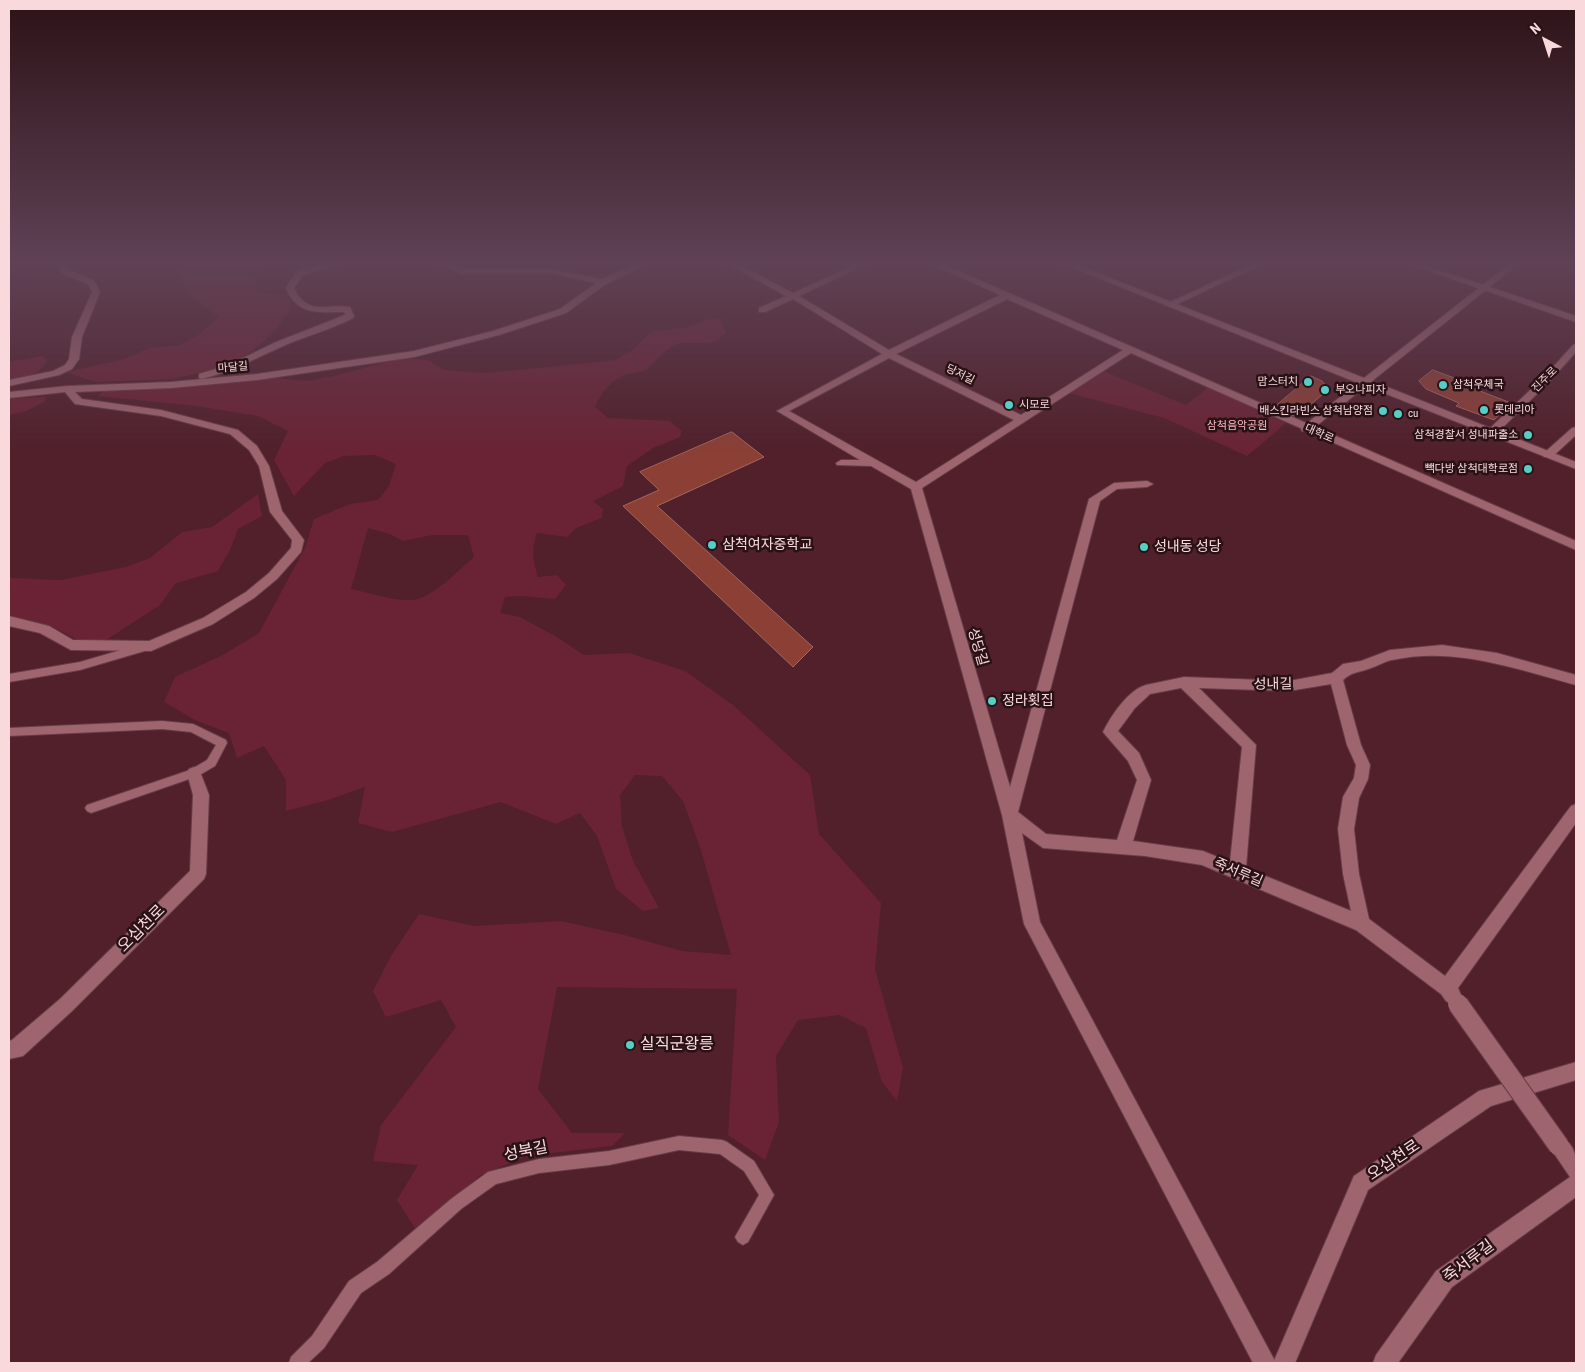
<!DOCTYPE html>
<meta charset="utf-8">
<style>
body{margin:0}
#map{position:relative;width:1585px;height:1372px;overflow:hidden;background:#51202a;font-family:"Roboto Condensed",sans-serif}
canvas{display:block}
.frame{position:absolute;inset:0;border:10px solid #fad9dd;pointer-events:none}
.north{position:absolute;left:1520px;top:15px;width:50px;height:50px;-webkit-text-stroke:4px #291216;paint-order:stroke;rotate:320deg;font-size:14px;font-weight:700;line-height:20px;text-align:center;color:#fad9dd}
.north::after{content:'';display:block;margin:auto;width:18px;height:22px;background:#fad9dd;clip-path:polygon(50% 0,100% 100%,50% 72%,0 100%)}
</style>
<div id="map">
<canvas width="1585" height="1372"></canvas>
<div class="frame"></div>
<div class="north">N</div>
</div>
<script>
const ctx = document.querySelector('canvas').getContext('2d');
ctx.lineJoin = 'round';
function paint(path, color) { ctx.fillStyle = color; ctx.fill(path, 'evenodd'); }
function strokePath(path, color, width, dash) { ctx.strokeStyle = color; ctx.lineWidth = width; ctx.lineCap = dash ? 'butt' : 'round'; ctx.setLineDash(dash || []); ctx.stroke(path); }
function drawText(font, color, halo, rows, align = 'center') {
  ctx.font = font + ' "Roboto Condensed","Noto Sans KR",sans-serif'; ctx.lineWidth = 5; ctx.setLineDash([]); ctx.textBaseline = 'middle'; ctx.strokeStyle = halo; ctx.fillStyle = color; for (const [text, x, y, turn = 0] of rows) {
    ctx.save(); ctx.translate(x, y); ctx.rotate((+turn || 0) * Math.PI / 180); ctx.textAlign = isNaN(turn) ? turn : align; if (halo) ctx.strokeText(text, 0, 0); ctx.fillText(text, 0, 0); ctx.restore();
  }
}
const green = new Path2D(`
 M186 262H268L247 276 255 279 257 291 289 299 290 309 276 329 265 340 245 357 227 366 173 379 96 382 66 372 121 360 150 348 180 345 198 335 219 317 190 294 178 274 180 267Z
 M710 319H720L726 332C714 349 698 341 680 343 667 346 657 361 647 369 644 372 637 372 633 373 613 377 603 389 595 407L608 418 670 421 682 431 680 437 653 448 627 466 623 486 593 501 603 509 602 518 576 528 567 537 537 533C531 549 533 561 538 577L557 575 566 585 555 599 521 596 505 597 500 613 520 617 555 636 584 655 629 653 685 671 733 705 810 775 819 834 881 903 875 969 903 1068 897 1101 882 1082 866 1028 840 1015 798 1020 776 1056 779 1122 765 1160 728 1135 737 989 557 987 538 1089 572 1133H625L612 1146 527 1156 481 1175 416 1230 397 1200 418 1165 373 1161 381 1125 456 1027 441 1000 386 1017 373 991 391 956 419 914 474 926 561 921 624 935 682 951 731 955 700 847 683 801 662 776 635 775 620 795 622 826 633 861 659 908 643 911 616 889 597 836 580 813 556 824 501 802 392 832 358 823 365 787 328 800 286 811V780L264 746 237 758 229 733 197 721 164 702 175 677 223 655 259 633 305 548 314 519 350 504 378 500 389 486 396 464 375 455 344 456 325 463 294 496 274 460 288 431 258 416 196 406 98 396 103 391 219 384 275 378 307 381 334 376 401 358 428 360 444 370 485 373 599 362 615 360 630 352 651 332 687 327ZM368 528 390 534 403 541 432 535H468L474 557C460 569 431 599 413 600 393 601 370 593 351 589Z
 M43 356 47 361C38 376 26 377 9 380V362Z
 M1103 371 1186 405 1209 387 1286 423 1247 456 1164 418 1069 393Z
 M46 397 44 402 26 411 9 415V399Z
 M258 494 262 516 238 529 230 550 218 571 176 583 160 605 103 642 76 639 53 627 9 615V576L12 578 60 580 126 567 150 558 182 532 212 527Z`);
const building = new Path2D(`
 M1433 370 1465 382 1462 384 1511 403 1494 420 1456 406 1459 403 1426 389 1419 381Z
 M1311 376 1322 381 1329 389 1296 417 1275 407Z
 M732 432 764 457 657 506 813 647 793 667 623 506 659 490 640 472Z`);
const service = new Path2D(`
 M145 643 148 644 150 647 148 650 80 670 9 682V674L80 662Z
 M162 721 193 724 226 740 227 743 215 766 198 776 91 813 87 811 85 808 87 805 190 770 207 760 216 745 191 732 162 729 9 736V728Z
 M679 1136 722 1140 727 1142 754 1161 774 1195 748 1242 743 1245 738 1242 735 1237 759 1195 744 1171 720 1154 679 1150 609 1165 539 1173 496 1184 461 1209 389 1274 361 1293 324 1348 308 1363H289L291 1357 312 1336 349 1281 377 1262 451 1199 488 1172 539 1159 609 1151Z`);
const minor = new Path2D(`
 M55 262H63L69 270 94 280 100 292 82 337 79 359 72 369 59 375 9 386V380L53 371 65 365 69 359 72 337 92 292 88 284 63 274Z
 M333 262H347L303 275 294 288C307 317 327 303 350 307L354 316 353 318C330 330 305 336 281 347 254 359 230 372 202 379L199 378V374L229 365 276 342 345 315 344 312C318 312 298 316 286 288L297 271Z
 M431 262H443L462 269H550L602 279 641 262H652L606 284 566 313 499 335 414 357 257 380 171 388 75 392 82 399 161 410 238 430 257 446 269 466 282 511 304 540 301 552 277 579 254 598 213 624 151 651 71 650 40 633 9 626V616L49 626 73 640 149 641 203 618 246 592 269 573 291 548 292 540 270 512 259 466 249 450 230 434 161 416 75 404 65 392 9 398V392L67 386 171 382 257 374 414 351 493 331 560 309 596 283 550 273H461Z
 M724 262H734L793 293 861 262H872L799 296 889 350 1000 295 927 262H938L1576 541V550L1131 353 922 488 1010 787 1089 499 1114 483 1147 481 1153 484 1147 487 1117 489 1100 501 1018 812 1046 834 1117 840 1137 780 1128 761 1103 732C1111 716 1128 690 1146 685L1184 677 1289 681 1332 673 1343 664 1361 661 1390 650 1442 645 1497 653 1576 675V685C1517 669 1454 646 1392 660 1385 661 1378 666 1371 668 1359 673 1353 671 1343 680L1361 745 1370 765 1368 779 1359 798 1354 829 1359 874 1369 919 1445 976 1571 806 1576 804V823L1458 988 1461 995 1458 1001 1452 1004 1446 1001 1441 994 1356 930 1202 865 1145 856 1043 848 1022 833 1040 922 1276 1363H1253L1024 924 1002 815 911 489 871 466 837 465 836 463 841 460H860L777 411 882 354 793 299 765 312H759V308L786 296ZM1007 299 1123 350 1021 415 896 354ZM889 358 1014 420 916 482 789 411ZM1331 684 1347 745 1356 765 1354 778 1343 797 1338 829 1343 874 1351 911 1246 868 1256 745 1199 688 1289 691ZM1181 688 1242 747 1230 862 1203 851 1133 841 1151 780 1139 753 1118 731 1135 708 1150 694Z
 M1256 262H1267L1171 307 1164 305Z
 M1403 262H1415L1576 316V322Z
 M1576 344V352L1550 381 1495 435H1487L1486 433 1487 431 1544 377 1573 345Z
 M1576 427V435L1552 457H1544L1543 455 1544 453 1572 428Z
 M194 767 199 769 209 795 206 874 204 879 72 1011 23 1056 9 1059V1041L12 1040 60 999 190 871 193 795 187 773 189 769Z
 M1559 1136C1583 1146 1576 1176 1576 1197L1452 1287 1398 1363H1373L1376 1355 1436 1271 1570 1177 1549 1146 1552 1139Z`);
const tertiary = new Path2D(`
 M1059 262H1070L1364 378 1512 262H1521L1372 381 1576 462V469L1366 386 1310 431H1302L1301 429 1302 427 1358 383Z
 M1576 1062V1080L1491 1106 1368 1190 1295 1363H1273L1354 1176 1479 1091Z`);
const minorBridge = new Path2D(`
 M1458 1004 1559 1146`);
const markers = [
 [1308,382,5,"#55cec5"],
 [1443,385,5,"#55cec5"],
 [1325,390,5,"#55cec5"],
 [1009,405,5,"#55cec5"],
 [1484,410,5,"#55cec5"],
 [1383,411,5,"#55cec5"],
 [1398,414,5,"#55cec5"],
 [1528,435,5,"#55cec5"],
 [1528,469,5,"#55cec5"],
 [712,545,5,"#55cec5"],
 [1144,547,5,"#55cec5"],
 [992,701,5,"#55cec5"],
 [630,1045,5,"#55cec5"]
];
const farStreetnames = [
 ["마달길",233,368,-5],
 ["당저길",960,375,26],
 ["진주로",1545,380,-45],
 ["대학로",1319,434,24]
];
const farPoinames = [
 ["맘스터치",1298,382,"right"],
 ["삼척우체국",1453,385],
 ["부오나피자",1335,390],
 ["시모로",1019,405],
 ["롯데리아",1494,410],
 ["배스킨라빈스 삼척남양점",1373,411,"right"],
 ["cu",1408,414],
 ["삼척경찰서 성내파출소",1518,435,"right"],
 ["빽다방 삼척대학로점",1518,469,"right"]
];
const farParknames = [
 ["삼척음악공원",1237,426]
];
const poiNames = [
 ["삼척여자중학교",722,545],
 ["성내동 성당",1154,547],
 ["정라횟집",1002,701]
];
const streetNames = [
 ["성당길",977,647,74],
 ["성내길",1273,685,-1],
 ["죽서루길",1238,873,23]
];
const nearStreetnames = [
 ["오십천로",142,929,-45],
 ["성북길",526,1152,-11],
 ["오십천로",1394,1161,-34],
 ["죽서루길",1469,1262,-37]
];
const nearPoinames = [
 ["실직군왕릉",640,1045]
];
paint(green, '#692334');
paint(building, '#8b3f35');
strokePath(building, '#a16860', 1);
strokePath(service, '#673c48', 2);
strokePath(minor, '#673c48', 2);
strokePath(tertiary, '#673c48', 2);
paint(service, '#9e656e');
paint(minor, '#9e656e');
paint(tertiary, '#9e656e');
strokePath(minorBridge, '#673c48', 22, []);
strokePath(minorBridge, '#9e656e', 20);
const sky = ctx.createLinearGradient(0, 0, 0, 454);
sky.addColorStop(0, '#2d1217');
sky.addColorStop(0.58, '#5f4255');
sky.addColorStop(1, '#5f425500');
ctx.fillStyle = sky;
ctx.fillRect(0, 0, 1585, 454);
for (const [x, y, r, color] of markers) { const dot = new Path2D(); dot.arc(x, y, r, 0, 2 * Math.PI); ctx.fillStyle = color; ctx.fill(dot); strokePath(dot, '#291216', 2); }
drawText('11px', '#fad9dd', '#291216', farStreetnames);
drawText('11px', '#fad9dd', '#291216', farPoinames, 'left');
drawText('11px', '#fdb8c2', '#291216', farParknames);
drawText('14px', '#fad9dd', '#291216', poiNames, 'left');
drawText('14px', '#fad9dd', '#291216', streetNames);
drawText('16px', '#fad9dd', '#291216', nearStreetnames);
drawText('16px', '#fad9dd', '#291216', nearPoinames, 'left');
</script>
